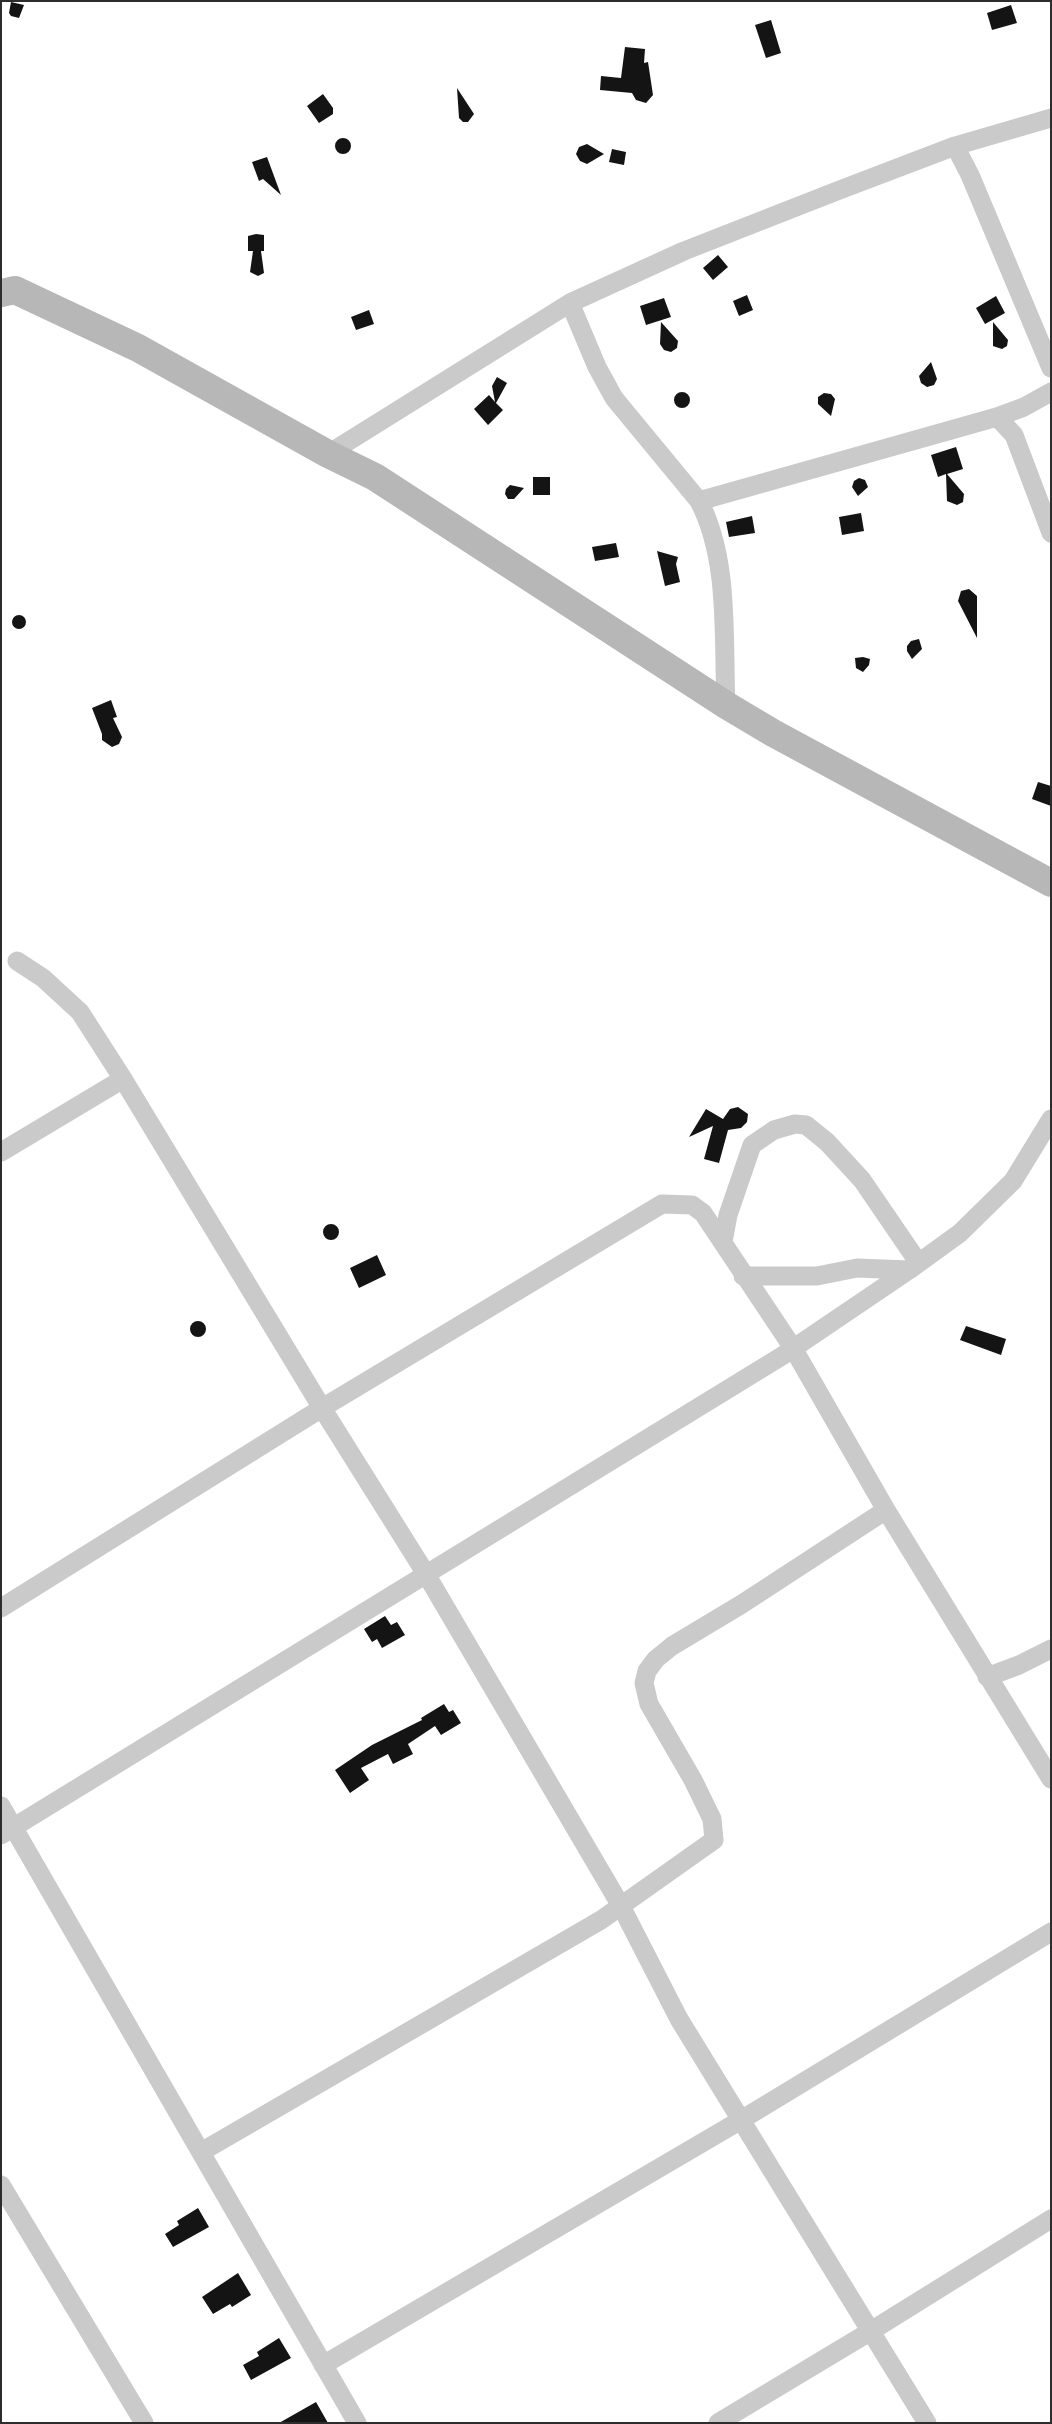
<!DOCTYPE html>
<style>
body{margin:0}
#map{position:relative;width:1052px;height:2424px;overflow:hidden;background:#fff;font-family:"Golos Text",sans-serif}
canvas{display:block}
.frame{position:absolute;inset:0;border:2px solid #2d2d2d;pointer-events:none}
</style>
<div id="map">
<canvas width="1052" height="2424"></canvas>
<div class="frame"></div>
</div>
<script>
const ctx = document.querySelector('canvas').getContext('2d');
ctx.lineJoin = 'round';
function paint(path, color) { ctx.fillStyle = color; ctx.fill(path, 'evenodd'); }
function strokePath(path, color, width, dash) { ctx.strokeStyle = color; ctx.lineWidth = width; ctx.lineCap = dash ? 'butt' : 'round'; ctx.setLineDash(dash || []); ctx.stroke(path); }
const building = new Path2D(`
 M11 2 24 5 19 18 11 16 9 13Z
 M1011 5 1017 23 992 30 987 13Z
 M771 20 781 53 766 58 755 25Z
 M625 47 645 49 644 63 648 62 653 95 646 103 636 100 632 93 600 90 601 76 621 78Z
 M457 88 474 114 468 122H463L459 118Z
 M323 94 333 108V114L319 123 307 106Z
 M335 146a8 8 0 1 1 16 0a8 8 0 1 1-16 0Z
 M587 144 604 154 587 164 580 161 576 154 579 147Z
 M612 149 626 152 624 165 609 162Z
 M267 157 281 195 263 179 259 181 252 162Z
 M256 234 264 235V251H261L264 273 258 276 250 272 253 251H248V236Z
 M718 255 728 267 713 280 703 268Z
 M747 295 753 310 739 316 733 301Z
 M996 296 1005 313 985 324 976 308Z
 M664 298 671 317 646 325 640 306Z
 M369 310 374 324 356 330 351 317Z
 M661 322 678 341 677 348 671 352 664 350 660 344Z
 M993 322 1008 340 1007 346 1002 349 993 346Z
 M931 362 937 379 934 385 927 387 921 383 919 376Z
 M497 377 507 383 496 403 503 410 488 425 474 409 489 395 495 402 492 386Z
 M674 400a8 8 0 1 1 16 0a8 8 0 1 1-16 0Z
 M824 393 831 394 835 399 831 416 818 404V397Z
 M956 447 963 469 947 474 964 494 963 502 957 505 947 501 946 474 938 477 931 455Z
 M533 477H550V495H533Z
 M859 478 865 480 868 487 858 496 852 487 854 481Z
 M510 485 524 488 514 499H508L505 494 506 489Z
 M861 513 864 531 842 535 839 517Z
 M752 516 755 533 729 537 726 522Z
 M616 543 619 557 595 561 592 547Z
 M657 551 678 557 676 564 680 582 665 586Z
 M969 589 977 596V638L958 601 961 591Z
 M12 622a7 7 0 1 1 14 0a7 7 0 1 1-14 0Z
 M919 639 922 649 912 659 907 651V646L911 641Z
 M863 657 870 659 869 665 863 672 856 668 855 658Z
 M111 700 117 717 113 718 122 737 119 744 112 747 102 740V734L92 708Z
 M1038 782 1051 786V806L1032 799Z
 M738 1107 748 1114 747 1122 741 1128 728 1130 719 1163 704 1159 713 1126 689 1137 706 1109 723 1119 730 1109Z
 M323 1232a8 8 0 1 1 16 0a8 8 0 1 1-16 0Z
 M377 1255 386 1275 359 1288 350 1268Z
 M190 1329a8 8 0 1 1 16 0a8 8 0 1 1-16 0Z
 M966 1326 1006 1339 1001 1355 960 1340Z
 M385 1616 391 1625 397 1622 405 1635 382 1648 377 1639 372 1642 364 1629Z
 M444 1704 449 1712 453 1710 461 1723 441 1735 435 1726 408 1744 413 1754 393 1764 388 1754 361 1768 369 1780 350 1793 335 1770 372 1745 422 1720 421 1718Z
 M198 2208 209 2227 173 2247 165 2234 179 2225 177 2221Z
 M238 2273 251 2295 232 2307 230 2304 213 2314 202 2297Z
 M279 2338 291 2358 251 2380 243 2365 259 2356 257 2352Z
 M316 2402 328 2423H279Z`);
const street = new Path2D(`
 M955 146 970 175 1051 368
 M570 303 597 367 614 398 699 501C730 560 723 640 726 705
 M997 417 1014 435 1051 533
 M328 454 570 303 684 251 837 191 955 146 1051 118
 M699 501 997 417 1024 407 1051 392
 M17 961 43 978 80 1012 123 1079
 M1 1152 123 1079 322 1408 426 1574 621 1906 679 2019 927 2423
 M723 1242 728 1215 752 1145 774 1130 795 1124 806 1125 827 1142 862 1180 918 1262
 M743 1276H817L857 1268 909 1270
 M1 1608 322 1408 662 1204 692 1205 703 1213 793 1348 886 1510 1051 1779
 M987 1677 1019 1665 1051 1649
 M1 1806 357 2423
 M1 1835 782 1356 909 1270 960 1233 1013 1181 1051 1119
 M201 2152 601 1920 714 1840 712 1819 693 1780 649 1704 644 1683 647 1671 656 1659 672 1646 742 1604 886 1510
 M1 2185 144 2423
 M323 2365 741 2120 1051 1932
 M718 2423 871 2331 1051 2219`);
const secondary = new Path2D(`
 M1 293 15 290 138 348 328 454 375 477 726 705 773 733 1051 883`);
paint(building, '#141414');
strokePath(street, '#cacaca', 19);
strokePath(secondary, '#b7b7b7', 28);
</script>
